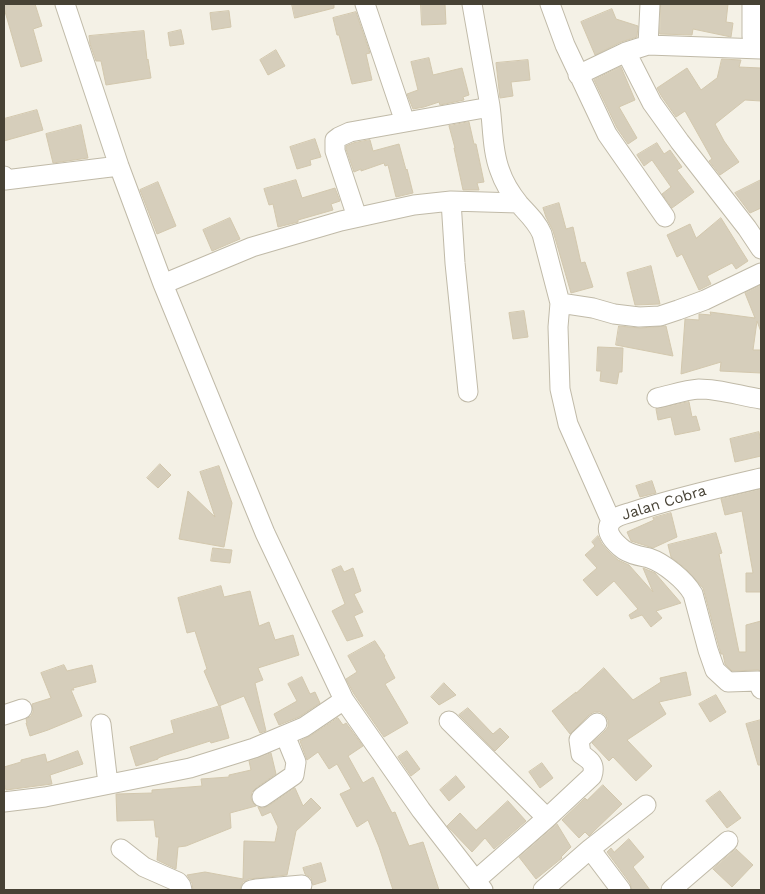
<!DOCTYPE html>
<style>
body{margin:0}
#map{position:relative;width:765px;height:894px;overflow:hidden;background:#f4f1e6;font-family:"Work Sans",sans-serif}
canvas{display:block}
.frame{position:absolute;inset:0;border:5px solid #474235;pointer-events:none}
</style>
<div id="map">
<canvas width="765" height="894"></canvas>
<div class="frame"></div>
</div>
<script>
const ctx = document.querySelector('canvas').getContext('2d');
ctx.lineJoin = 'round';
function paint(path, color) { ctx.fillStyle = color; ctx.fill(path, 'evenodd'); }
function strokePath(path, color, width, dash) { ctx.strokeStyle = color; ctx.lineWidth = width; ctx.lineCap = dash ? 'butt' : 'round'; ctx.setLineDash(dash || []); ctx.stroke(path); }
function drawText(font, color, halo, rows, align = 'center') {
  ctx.font = font + ' "Work Sans",sans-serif'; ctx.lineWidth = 4.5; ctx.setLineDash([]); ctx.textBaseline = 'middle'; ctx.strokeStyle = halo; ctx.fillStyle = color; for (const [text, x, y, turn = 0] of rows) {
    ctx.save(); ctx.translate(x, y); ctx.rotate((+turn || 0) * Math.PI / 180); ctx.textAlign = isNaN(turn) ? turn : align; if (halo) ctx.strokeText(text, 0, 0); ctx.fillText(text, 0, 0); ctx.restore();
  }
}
const building = new Path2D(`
 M4 4H35L42 26 33 29 42 61 21 67 4 8Z
 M292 4H334V8L295 18Z
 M421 4H445L446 24 422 25Z
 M661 4H728L726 22 733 23 731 37 693 29 692 35 660 34Z
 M612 9 616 19 638 26 637 37 621 42 595 55 581 22Z
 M229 11 231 27 212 30 210 13Z
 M356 12 370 53 366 54 372 80 352 84 339 35H337L333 18Z
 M181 30 184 44 170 46 168 33Z
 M144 31 147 60 148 59 151 78 106 85 101 61H96L90 44 89 36Z
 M276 50 285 66 268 75 260 60Z
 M429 58 433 75 462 68 469 95 463 97 464 100 440 105 439 102 424 107 413 109 407 94 418 90 411 62Z
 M722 59 741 60 739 67 761 68V101L745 100 715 124 724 141 739 162 720 175 709 161 712 159 685 111 676 117 662 97 657 88 687 68 701 90 717 78Z
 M528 60 530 80 511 82 513 96 500 98 496 63Z
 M621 67 635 100 619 107 637 138 628 144 617 128 594 80Z
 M37 110 43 130 4 141V119Z
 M469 122 474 144H476L484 182 477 183 479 190H463L454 148H455L449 126Z
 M81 125 88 158 53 163 46 134Z
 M315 139 321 157 310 160 311 165 297 169 290 147Z
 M370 140 373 151 399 144 406 170 407 169 413 193 396 197 388 165 385 166 384 163 361 171V169L354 172 346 149V146L353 143Z
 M657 143 664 154 670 150 682 167 677 170 694 192 672 208 662 194 671 187 652 160 644 166 637 155Z
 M296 180 302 198 335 188 340 201 331 204 333 210 298 220V222L278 227 273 204 269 205 264 189Z
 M761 180V208L750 213 735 193Z
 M158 182 176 226 157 234 140 190Z
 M559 203 566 229 573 227 581 263 585 262 593 287 571 293 553 231 546 217 543 208Z
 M230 218 240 239 212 251 203 230Z
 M721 218 748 261 736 269 732 263 707 276 711 284 699 290 682 254 677 257 667 235 690 224 696 238Z
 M651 266 660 304 635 305 627 273Z
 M761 285V332L757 321 753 350H761V373L720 371 721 362 681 374 685 319 699 320V314L711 315 710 312 755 318 745 293Z
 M524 311 528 337 513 339 509 313Z
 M619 326 640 328 666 326 673 356 616 345Z
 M598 347 623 348 622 372H619L617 384 600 381 601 371H597Z
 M689 402 692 417 696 416 700 430 675 435 671 417 658 420 656 409Z
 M759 432 761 443V456L735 462 730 439Z
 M160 464 171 475 158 488 147 478Z
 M219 466 232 503 224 547 179 539 188 491 215 517 200 472Z
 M652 481 656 493 640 497 636 486Z
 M761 489V592H746V573H753L742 511 725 515 721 499Z
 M671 513 677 537 653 548 631 541 627 532 654 520 653 518Z
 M716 533 722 553 719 554 739 652H746V625L761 621V671L758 670 732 671 725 664 723 654H721L719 647 703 588 687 570 671 557 668 545Z
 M598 536 602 544 609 552 618 560 629 565 653 592 643 568 655 573 681 603 656 611 662 618 651 627 642 615 631 619 629 615 638 609 614 581 597 596 583 580 597 568 585 555 595 546 592 542Z
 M213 548 232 550 230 563 211 561Z
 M341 566 344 572 353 568 361 591 354 594 363 612 354 616 363 636 347 641 332 611 345 604 332 570Z
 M221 586 224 597 250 591 259 626 269 622 275 640 293 635 299 655 258 668 263 680 255 683 266 731 260 733 244 696 219 706 204 671 207 669 195 631 187 633 178 598Z
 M375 641 385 656 384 657 395 678 385 684 408 723 384 737 354 694 346 679 357 672 348 656Z
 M64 665 67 671 92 665 96 682 73 688 74 690H71L82 716 48 730 30 736 26 723H27L26 719 31 716 33 712 32 704 51 698 41 673Z
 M604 668 633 700 661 682 660 678 686 672 691 695 659 702 666 714 627 740 652 766 636 781 613 757 609 761 592 743 605 731 608 727V720L605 715 600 712H594L589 715 570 734 552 711 576 692V693Z
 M302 677 310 694 315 692 320 703 299 717 279 725 274 714 297 701 288 684Z
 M444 683 456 695 439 705 431 697Z
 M716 695 726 712 710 722 699 704Z
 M220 706 229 738 211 743 210 741 163 756 158 758V759L136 766 130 747 174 733 171 721Z
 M468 708 493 734 500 728 509 737 495 751 459 715Z
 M338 718 343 725 346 723 363 746 348 756 363 783 373 777 392 813 395 812 409 846 423 842 439 890H393L379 847 368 820 357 827 340 794 351 789 337 764 329 769 318 752 307 760 300 741 310 736Z
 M761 720V765H758L746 724Z
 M78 751 83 764 50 775 52 784 6 790 4 783V767L21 762V760L45 754 47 762Z
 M407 751 420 769 411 776 398 757Z
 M271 753 276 774 256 788 252 792 251 798 253 803 256 806 230 813 231 828 186 846 178 847 176 869 157 860 159 837H156L154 820 117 821 116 794 152 793V790L202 786 201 779 229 777V775L251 770 249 761Z
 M542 763 553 778 540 788 529 772Z
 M456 776 465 787 449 801 440 790Z
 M603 785 622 804 592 833 589 836 585 832 579 838 562 820 585 798 587 800Z
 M295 788 303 806 311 798 321 808 296 831 287 875 249 879 243 882 241 886 240 890H193L192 883 187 875 205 872 243 879 244 841 275 842 278 827 271 812 262 816 258 807 263 808 268 806Z
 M720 791 741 818 727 828 706 801Z
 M508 801 526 821 494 849 485 838 472 852 447 826 460 813 476 830Z
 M557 824 571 847 561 857 562 858 536 879 519 857Z
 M629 839 644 857 633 867 650 890H632L630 883 607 852 611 848 614 852Z
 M736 849 753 865 732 887 713 869Z
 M321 863 326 881 313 885 311 878 305 874 303 868Z`);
const street = new Path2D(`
 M65 4 119 166 163 284 265 533 344 700 421 810 483 890
 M365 4 405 122
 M472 4C478 38 484 72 490 106 493 127 492 151 500 171 504 183 511 194 519 204 528 214 537 222 542 234L560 303 558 327 560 389 568 424 611 521
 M550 4 565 45 607 134 665 217
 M752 4V36L757 49
 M648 45 650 4
 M626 52 652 103 680 142 747 228 761 249
 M578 75 626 52 648 45 761 49
 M4 176 5 180 119 166
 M451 201 455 263 468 392
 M357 217 335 151V140L339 137 350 132 490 107
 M163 284 252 247 341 221 414 205 451 201 518 203
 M560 303 593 308 614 314 639 317 660 316 678 310 705 300 761 273
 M657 398C671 395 685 390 699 389 720 389 741 396 761 399
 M761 478C718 488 674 498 632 512 626 514 615 516 611 522 603 532 616 544 624 550 632 555 640 556 649 558 664 563 685 580 693 594L708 650 715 670 728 682 758 681 761 689
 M4 715 22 709
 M449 721 547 818
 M101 724 108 784
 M262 797 294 775 296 762 285 735
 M4 802 45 797 190 768 254 748 304 727 344 700
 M121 849 144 867 178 882 181 886 182 890
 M590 849 621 890
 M476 880 547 818 592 776C596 764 590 760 581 754L579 740 597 723
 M251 890 256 889 302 885
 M543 890 590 849 646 805
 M671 890 728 841`);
const streetNames = [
 ["Jalan Cobra",664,503,-17]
];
paint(building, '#d6cebb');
strokePath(building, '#d2c7ad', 1);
strokePath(street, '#c0baa8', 21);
strokePath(street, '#fff', 19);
drawText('15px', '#474235', '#fff', streetNames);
</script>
